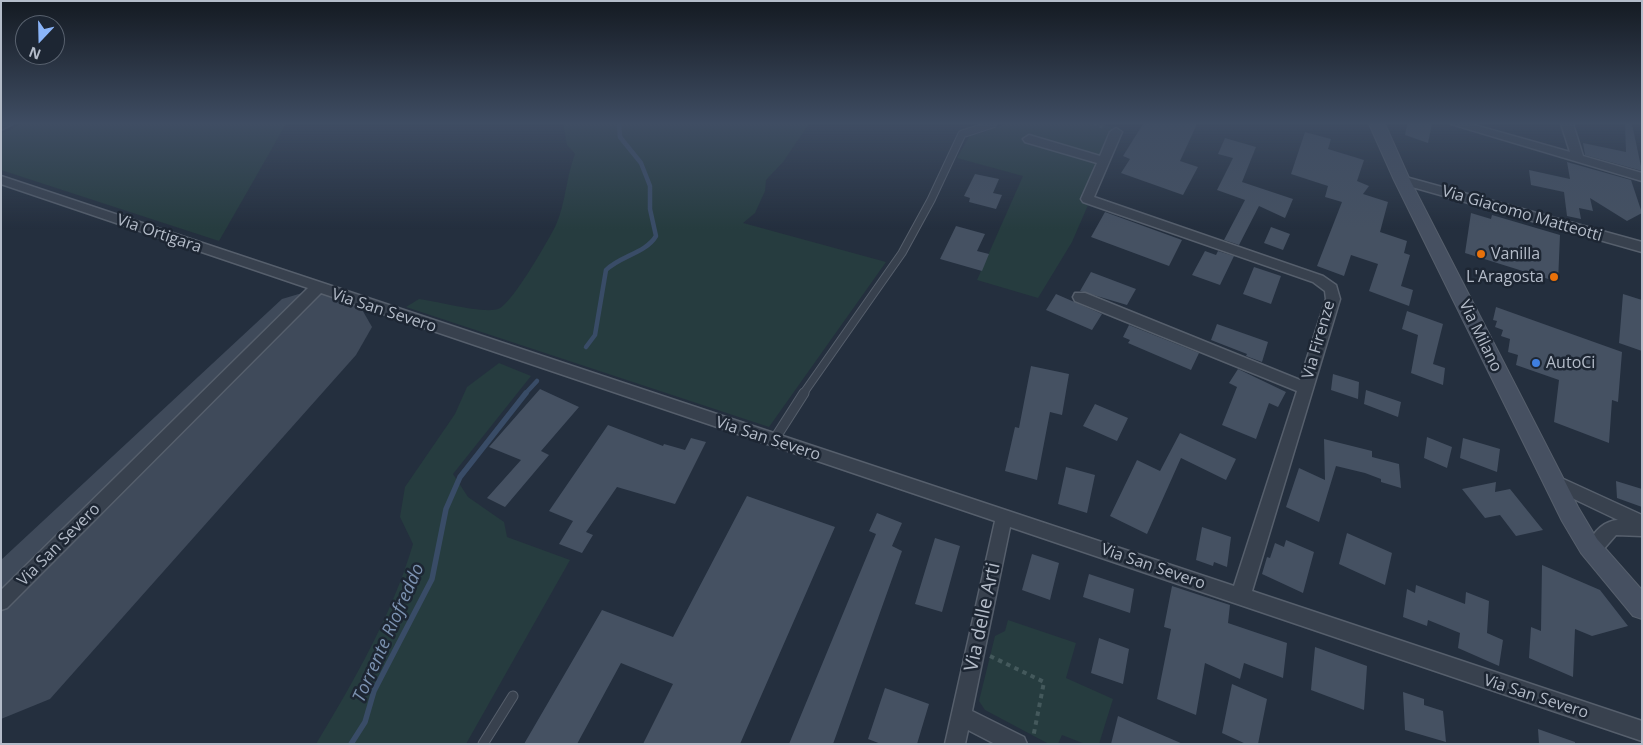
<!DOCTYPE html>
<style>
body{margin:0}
#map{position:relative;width:1643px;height:745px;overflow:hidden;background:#242f3e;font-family:"Open Sans",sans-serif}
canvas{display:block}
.frame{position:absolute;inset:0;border:2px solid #b4bcc9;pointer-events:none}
.north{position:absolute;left:15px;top:15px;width:50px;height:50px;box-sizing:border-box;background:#1d2633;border:1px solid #59626f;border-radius:50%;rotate:201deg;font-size:14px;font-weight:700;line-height:20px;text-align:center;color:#b4bcc9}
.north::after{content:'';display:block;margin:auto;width:18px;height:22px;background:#8ab4f8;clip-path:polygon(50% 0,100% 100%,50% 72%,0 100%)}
</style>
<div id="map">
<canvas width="1643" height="745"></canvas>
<div class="frame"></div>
<div class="north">N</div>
</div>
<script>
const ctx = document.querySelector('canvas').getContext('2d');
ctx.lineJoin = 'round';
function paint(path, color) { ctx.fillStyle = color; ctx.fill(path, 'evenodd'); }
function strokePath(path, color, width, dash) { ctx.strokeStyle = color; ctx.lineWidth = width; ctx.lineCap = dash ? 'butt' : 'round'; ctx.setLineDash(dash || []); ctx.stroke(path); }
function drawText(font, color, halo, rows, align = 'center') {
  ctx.font = font + ' "Open Sans",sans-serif'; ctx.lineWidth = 5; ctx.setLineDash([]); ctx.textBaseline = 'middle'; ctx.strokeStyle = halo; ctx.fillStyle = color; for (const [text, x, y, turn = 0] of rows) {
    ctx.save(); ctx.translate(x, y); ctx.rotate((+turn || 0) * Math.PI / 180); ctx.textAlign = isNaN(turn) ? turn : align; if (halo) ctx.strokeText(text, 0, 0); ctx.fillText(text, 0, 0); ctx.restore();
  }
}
const green = new Path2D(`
 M21 124H286L219 241 1 170V134Z
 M563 124H809L783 162 766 180 765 191 755 213 743 223 886 262 769 427 406 307 419 299C436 301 484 314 498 309 511 306 549 239 556 225 566 202 566 177 575 154L567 145Z
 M1004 124H1103L1120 131 1072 242 1038 298 977 280 1023 176 957 158 970 135 984 132Z
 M499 363 531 376 453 474 468 497 504 522 507 537 570 560 466 744H316C354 681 392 615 413 544L400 517 405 487 455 414 467 387Z
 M1008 620 1076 643 1066 678 1113 699 1099 744H1085L1062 735 1058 744H1049L985 710 979 701 995 636 1005 631Z`);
const streamFar1 = new Path2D(`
 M586 347 595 335 606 270C620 256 646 253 656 236L650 209V186L641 163 620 137 619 124
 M525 394 537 381`);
const stream = new Path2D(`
 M351 744 365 722 374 691 432 579 446 509 460 477 526 393`);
const runway = new Path2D(`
 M319 288 356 299 372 327 356 355 50 699 1 719V560L282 299Z`);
const building = new Path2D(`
 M1143 124H1197L1180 161 1198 167 1183 195 1121 173 1130 159 1123 156Z
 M1407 124H1432L1428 143 1405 135Z
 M1625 124H1632L1642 171 1585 155 1583 143 1626 152Z
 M1305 132 1331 139 1328 149 1364 160 1357 181 1369 186 1363 194 1388 202 1380 232 1407 241 1404 253 1410 255 1401 286 1413 290 1409 306 1369 291 1378 264 1351 255 1344 276 1317 266 1342 202 1325 197 1328 186 1291 174Z
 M1225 138 1256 147 1242 182 1293 199 1285 218 1259 206 1239 245 1224 240 1245 200 1217 190 1233 158 1218 154Z
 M1567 162 1631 180 1642 213 1627 221 1590 198 1593 211 1579 208 1581 219 1567 216 1564 192 1531 185 1529 170 1570 179Z
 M975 174 999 179 993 193 1002 195 996 209 969 202 970 198 964 196Z
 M1105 212 1182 240 1169 266 1091 237Z
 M1471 213 1491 219 1492 215 1560 235 1558 282 1465 253Z
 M956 226 985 234 977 251 989 254 982 271 940 259Z
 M1271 227 1290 234 1283 250 1264 243Z
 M1205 251 1216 255 1218 251 1234 256 1220 285 1192 275Z
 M1254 267 1281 276 1271 304 1243 294Z
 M1091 272 1136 289 1127 305 1080 291Z
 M1056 294 1102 314 1092 330 1046 310Z
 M1623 294 1642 300V351L1619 343Z
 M1496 307 1622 352 1618 402 1612 400 1609 443 1554 422 1559 380 1516 365 1518 355 1508 352 1510 339 1501 336 1503 330 1495 327 1497 321 1493 320Z
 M1407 311 1443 324 1433 364 1445 368 1443 385 1411 373 1418 335 1402 329Z
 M1217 324 1268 342 1262 362 1246 356 1247 354 1211 340Z
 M1129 325 1199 353 1191 370 1128 343 1130 340 1123 337Z
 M1031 366 1069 374 1062 415 1050 412 1037 480 1005 471 1015 427 1019 428Z
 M1238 369 1286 392 1278 407 1269 403 1256 439 1222 425 1237 387 1229 383Z
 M1333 374 1359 382 1358 399 1331 390Z
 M540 389 579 407 541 451 549 455 505 507 487 498 521 460 489 447Z
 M1366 390 1401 402 1398 417 1364 404Z
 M1095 404 1128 418 1117 441 1083 426Z
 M608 425 663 446 664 444 685 450 691 438 706 442 675 504 617 487 586 532 593 535 582 553 559 544 573 521 549 511Z
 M1180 433 1236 459 1226 480 1181 458 1147 534 1110 516 1137 460 1160 471Z
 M1427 437 1452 447 1447 468 1424 458Z
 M1463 438 1500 449 1497 472 1460 458Z
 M1324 439 1372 451V457L1399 464 1401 488 1381 482V479L1365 473 1336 466 1319 522 1286 507 1299 468 1325 480Z
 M1066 467 1095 475 1087 513 1058 504Z
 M1616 481 1642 489V507L1617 498Z
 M1496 482 1495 492 1510 489 1543 530 1516 536 1500 515 1485 518 1462 489Z
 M747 496 835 527 740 744H643L673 684 621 663 577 744H524L602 610 673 637Z
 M877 513 902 523 892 546 902 551 833 744H789L876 534 869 531Z
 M1202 527 1231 537 1227 567 1214 562 1213 566 1196 560Z
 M1347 533 1392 553 1385 585 1339 564Z
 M935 538 960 546 942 612 915 604Z
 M1286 540 1314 552 1303 593 1262 574 1267 557 1270 558 1275 543 1284 547Z
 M1032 554 1059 563 1050 600 1022 590Z
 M1542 565 1600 590 1628 626 1592 636 1575 629 1573 677 1529 658 1531 627 1541 631Z
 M1089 574 1134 589 1130 613 1083 597Z
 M1416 585 1465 604 1466 592 1489 601 1487 633 1503 640 1499 666 1458 648 1460 633 1428 620 1427 626 1403 617 1407 589 1415 593Z
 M1172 586 1230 605 1228 623 1287 643 1283 678 1244 663 1240 679 1205 663 1196 715 1157 699 1171 629 1164 627Z
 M1099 638 1129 649 1123 684 1091 673Z
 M1315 647 1367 666 1364 710 1311 690Z
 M1232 684 1267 699 1258 744H1246L1222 733Z
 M885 688 929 704 917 744H881L868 739Z
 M1403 692 1424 699V705L1443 711 1446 742 1405 730Z
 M1118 716 1183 744H1111Z
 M1538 729 1575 742V744H1539Z`);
const pathFar1 = new Path2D(`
 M1094 124 1104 128`);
const path = new Path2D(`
 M990 656 1044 682 1033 738`);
const laneFar1 = new Path2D(`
 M803 394 902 253 931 200 962 134 993 124`);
const lane = new Path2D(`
 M774 440 804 393
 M483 744 513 696`);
const street = new Path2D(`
 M1 124H13L1 130Z
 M1451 124H1471L1570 152 1561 124H1573L1583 156 1642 173V181Z
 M1116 128 1122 132 1094 197 1323 276 1336 285 1340 299 1252 591 1642 721V741L1010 527 972 711 1024 737 1027 744H995L968 730 965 744H945L995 521 321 293 7 608 1 610V590L308 288 1 184V176L1234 586 1297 391 1075 301 1073 297 1075 293H1085L1300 380 1326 299 1325 291 1313 282 1083 202 1081 199 1097 163 1025 142 1023 139 1029 135 1100 156 1110 132Z
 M1402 176 1642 242V252L1398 183 1396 180 1398 177Z
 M1559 477 1642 515V536L1616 535 1602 551 1596 554 1590 551 1587 546C1593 533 1603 521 1618 520L1553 489 1551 484 1553 479Z`);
const secondary = new Path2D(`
 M1369 124H1385L1410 180 1578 507 1597 539 1642 590V619L1633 616 1581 553 1562 521 1394 180Z`);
const markers = [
 [1481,254,5,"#e8710a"],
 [1554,277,5,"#e8710a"],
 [1536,363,5,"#3f7fe0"]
];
const streetNames = [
 ["Via Giacomo Matteotti",1522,214,16],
 ["Via Ortigara",159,234,19],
 ["Via San Severo",384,311,18],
 ["Via Milano",1480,336,64],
 ["Via Firenze",1319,340,-74],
 ["Via San Severo",768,439,18],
 ["Via San Severo",59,545,-45],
 ["Via San Severo",1153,567,19],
 ["Via San Severo",1536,697,18]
];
const poiNames = [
 ["Vanilla",1491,254],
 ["L'Aragosta",1544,277,"right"],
 ["AutoCi",1546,363]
];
const waterNames = [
 ["Torrente Riofreddo",389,633,-66]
];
const nearStreetnames = [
 ["Via delle Arti",983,617,-78]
];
paint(green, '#263c3f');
strokePath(streamFar1, '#394c67', 4.5);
strokePath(stream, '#394c67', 5.5);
paint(runway, '#3f4a5a');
paint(building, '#455162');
strokePath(laneFar1, '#565f6c', 9);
strokePath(lane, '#565f6c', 11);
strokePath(street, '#565f6c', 3);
strokePath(secondary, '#565f6c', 2);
strokePath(pathFar1, '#44595c', 2.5, [3, 3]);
strokePath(path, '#44595c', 4, [4.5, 4.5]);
strokePath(laneFar1, '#38414e', 7);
strokePath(lane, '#38414e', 9);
paint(street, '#38414e');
paint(secondary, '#465061');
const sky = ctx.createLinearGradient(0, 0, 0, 229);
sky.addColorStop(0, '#141a22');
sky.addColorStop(0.54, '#3f4d63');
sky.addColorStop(1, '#3f4d6300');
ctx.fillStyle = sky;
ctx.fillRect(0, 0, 1643, 229);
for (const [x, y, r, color] of markers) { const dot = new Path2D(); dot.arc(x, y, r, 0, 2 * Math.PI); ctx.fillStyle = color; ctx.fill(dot); strokePath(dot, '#1d2633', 2); }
drawText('16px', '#b4bcc9', '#1d2633', streetNames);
drawText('16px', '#b4bcc9', '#1d2633', poiNames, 'left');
drawText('italic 18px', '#7c92b1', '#1d2633', waterNames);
drawText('19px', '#b4bcc9', '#1d2633', nearStreetnames);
</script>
